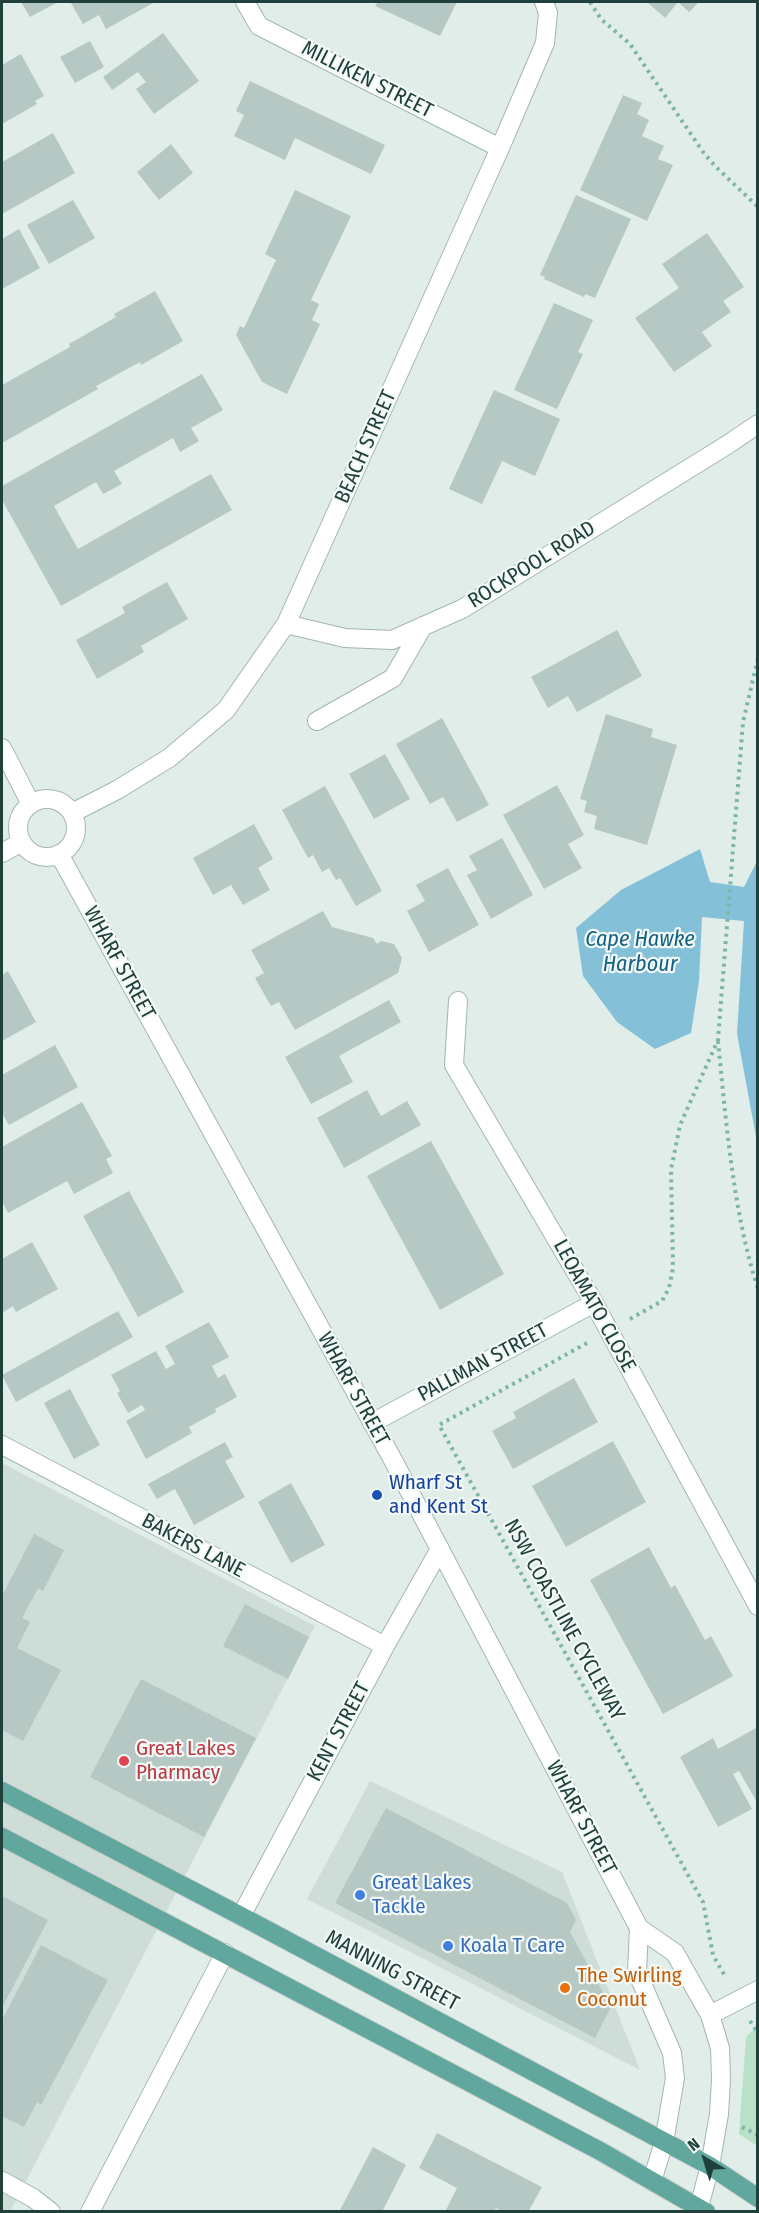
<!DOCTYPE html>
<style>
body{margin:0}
#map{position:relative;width:759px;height:2213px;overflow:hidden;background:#e1ede9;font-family:"Fira Sans Condensed",sans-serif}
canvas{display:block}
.frame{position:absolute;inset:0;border:3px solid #20403b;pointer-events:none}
.north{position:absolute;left:675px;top:2129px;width:60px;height:60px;-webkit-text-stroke:4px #f2f9f7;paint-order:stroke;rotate:322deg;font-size:16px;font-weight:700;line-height:24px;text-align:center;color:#20403b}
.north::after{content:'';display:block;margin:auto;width:21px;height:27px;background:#20403b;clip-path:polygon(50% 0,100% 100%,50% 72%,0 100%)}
</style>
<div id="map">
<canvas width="759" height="2213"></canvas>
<div class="frame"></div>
<div class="north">N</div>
</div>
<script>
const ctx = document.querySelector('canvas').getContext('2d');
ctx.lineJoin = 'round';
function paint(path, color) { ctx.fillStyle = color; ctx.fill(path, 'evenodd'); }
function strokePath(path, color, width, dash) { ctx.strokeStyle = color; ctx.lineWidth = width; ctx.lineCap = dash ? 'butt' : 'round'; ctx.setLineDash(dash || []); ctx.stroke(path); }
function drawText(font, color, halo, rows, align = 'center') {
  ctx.font = font + ' "Fira Sans Condensed",sans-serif'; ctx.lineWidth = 4.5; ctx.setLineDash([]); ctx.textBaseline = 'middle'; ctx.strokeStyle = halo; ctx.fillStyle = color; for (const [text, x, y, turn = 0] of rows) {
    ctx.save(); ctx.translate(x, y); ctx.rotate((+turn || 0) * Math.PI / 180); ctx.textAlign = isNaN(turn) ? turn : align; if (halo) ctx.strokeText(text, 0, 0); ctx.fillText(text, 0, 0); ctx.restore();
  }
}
const built = new Path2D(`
 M2 1463 315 1626 10 2212 2 2211Z
 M370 1781 562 1872 640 2070 307 1899Z`);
const green = new Path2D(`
 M757 2026V2146L739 2134 746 2037Z`);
const water = new Path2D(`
 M700 849 710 882 744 887 756 863 757 851V1142L737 1034 744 921 702 917 699 981 691 1033 655 1049 617 1022 583 976 576 928 621 890Z`);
const building = new Path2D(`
 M21 2H58L30 17Z
 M74 2H155L106 29 99 15 83 24 71 3Z
 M378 2H457L440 36 375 6Z
 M647 2H699L689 12 678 2 665 18Z
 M163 33 199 81 154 114 136 89 146 82 138 72 112 90 103 77Z
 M90 41 104 67 75 83 60 57Z
 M21 54 44 96 35 101 37 104 2 124V65Z
 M250 81 385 145 371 174 295 138 285 160 234 136 244 115 236 111Z
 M623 95 642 103 637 114 649 120 642 136 664 146 658 159 673 165 647 221 580 190Z
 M53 133 75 173 2 214V162Z
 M171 144 193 173 159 200 137 172Z
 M295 190 351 216 311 300 319 304 312 320 320 324 287 394 262 382 236 335 240 326 244 328 276 260 265 254Z
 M576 195 631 219 595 298 585 294 584 297 544 279 545 277 540 275Z
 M73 200 95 238 49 264 27 225Z
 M19 229 40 268 2 289V239Z
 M707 233 744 287 723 301 731 312 702 332 712 346 674 372 635 318 679 288 662 264Z
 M155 291 183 341 141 365 140 362 96 386 98 389 2 443V385L70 347 69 344 116 317 114 314Z
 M554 303 593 320 578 352 583 354 557 409 514 390Z
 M202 374 223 410 191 428 199 441 180 452 173 438 114 471 122 484 103 494 96 482 54 506 78 549 211 474 232 510 61 606 2 500V486Z
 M494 390 560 419 535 476 502 461 482 504 449 489Z
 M167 582 188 619 141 646 144 652 97 679 76 640 125 613 122 607Z
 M617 630 642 676 577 712 568 696 548 708 531 677Z
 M606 714 653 729 651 737 677 745 647 845 594 829 597 816 584 812 587 801 580 799Z
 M442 718 489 805 457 822 443 797 430 804 396 744Z
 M385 754 410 799 374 819 349 774Z
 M557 785 584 835 568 844 582 868 544 889 503 815Z
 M325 786 382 891 356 906 340 878 336 880 329 868 322 872 313 855 308 858 282 810Z
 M254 824 273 859 258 868 270 890 243 905 231 885 213 895 193 858Z
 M502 838 533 895 491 919 467 875 477 870 469 856Z
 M448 868 479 925 429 952 407 911 425 901 416 885Z
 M323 911 332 927 373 938 377 944 381 941 394 944 402 958 398 973 295 1030 279 1002 271 1006 255 978 264 973 251 950Z
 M8 971 36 1022 2 1041V975Z
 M389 1000 401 1022 339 1056 353 1082 311 1104 285 1057Z
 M55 1045 78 1087 9 1125 2 1113V1075Z
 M367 1090 381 1116 407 1101 421 1125 344 1168 317 1118Z
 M82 1102 112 1156 106 1159 113 1173 74 1194 67 1181 8 1213 2 1201V1147Z
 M431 1141 504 1274 440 1310 367 1176Z
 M129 1191 184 1292 138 1317 83 1216Z
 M32 1242 58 1289 16 1312 13 1306 2 1313V1259Z
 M118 1311 133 1337 16 1402 2 1375Z
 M209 1322 229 1357 212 1366 218 1378 225 1374 237 1397 215 1409 216 1412 189 1427 192 1433 146 1459 126 1421 145 1410 142 1405 128 1413 117 1393 120 1391 111 1375 156 1351 166 1369 175 1364 165 1346Z
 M574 1378 598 1422 513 1469 492 1431 516 1418 513 1412Z
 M70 1389 100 1445 74 1459 44 1403Z
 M613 1441 646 1502 566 1547 532 1486Z
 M225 1442 233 1457 225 1461 245 1497 194 1525 175 1489 157 1499 148 1484Z
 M291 1483 325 1545 291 1563 258 1502Z
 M34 1534 64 1550 43 1591 38 1588 22 1618 30 1622 17 1648 61 1670 23 1741 2 1730V1596Z
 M649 1547 671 1588 675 1585 705 1640 711 1636 733 1676 663 1714 590 1580Z
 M245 1604 309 1637 288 1679 223 1646Z
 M141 1679 256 1738 204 1837 90 1777Z
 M758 1727V1804L739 1771 733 1774 752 1809 718 1827 680 1757 713 1738 718 1749Z
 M386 1808 567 1903 576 1920 570 1932 611 2007 595 2038 335 1903Z
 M2 1896 48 1920 2 2008Z
 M41 1945 108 1980 41 2105 37 2102 24 2127 2 2116V2020Z
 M437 2133 542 2187 528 2212H503L496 2208 494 2212H445L457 2188 419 2168Z
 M373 2147 406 2165 382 2212H339Z`);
const path = new Path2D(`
 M590 2 601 19 630 44 703 152 715 166 758 207
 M718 1041C726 1121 733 1212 758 1289
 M630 1319 662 1301 669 1288 673 1268 671 1170 680 1125 718 1040 743 722 758 658
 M587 1343 439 1425 703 1902 713 1955 726 1978
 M750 2021 758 2033
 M742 2127 758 2135`);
const minor = new Path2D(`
 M245 2 259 26 500 148
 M286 624 345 638 392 640 462 609 727 445 758 424
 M317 721 393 678 423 626
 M2 748 31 804
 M18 828a29 29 0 1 1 58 0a29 29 0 1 1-58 0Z
 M72 813 117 790 169 758 226 710 286 624 500 148 545 43 548 13 544 2
 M2 853 22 842
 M59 854 393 1460 639 1928 675 1953 710 2015 720 2048 721 2080 719 2114 710 2166 699 2207
 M458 1001 454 1065 594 1303 758 1606
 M372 1423 594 1303
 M2 1445 385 1646
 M241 1916 385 1646 440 1549
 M639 1928 637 1972 672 2053 675 2078 664 2142 652 2181
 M710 2015 758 1990
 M2 2181 33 2198 51 2212
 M90 2212 225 1953`);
const major = new Path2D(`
 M2 1791 241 1916 710 2166 758 2198
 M2 1837 600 2151 706 2212`);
const markers = [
 [377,1495,6,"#1a4fb4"],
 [124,1761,6,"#e0444e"],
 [360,1895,6,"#3f7fe0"],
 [448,1946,6,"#3f7fe0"],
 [565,1988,6,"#e8710a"]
];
const streetNames = [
 ["MILLIKEN STREET",367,80,27],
 ["BEACH STREET",366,447,-66],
 ["ROCKPOOL ROAD",532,565,-32],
 ["WHARF STREET",119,963,61],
 ["LEOAMATO CLOSE",594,1306,61],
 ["PALLMAN STREET",483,1363,-28],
 ["WHARF STREET",353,1389,61],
 ["BAKERS LANE",193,1546,28],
 ["NSW COASTLINE CYCLEWAY",564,1620,61],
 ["KENT STREET",339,1732,-62],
 ["WHARF STREET",581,1818,62],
 ["MANNING STREET",392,1971,28]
];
const transitNames = [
 ["Wharf St",389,1483],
 ["and Kent St",389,1507]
];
const healthNames = [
 ["Great Lakes",136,1749],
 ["Pharmacy",136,1773]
];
const shopNames = [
 ["Great Lakes",372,1883],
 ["Tackle",372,1907],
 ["Koala T Care",460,1946]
];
const foodNames = [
 ["The Swirling",577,1976],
 ["Coconut",577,2000]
];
const waterNames = [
 ["Cape Hawke",640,940],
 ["Harbour",640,965]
];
paint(built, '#cfddd9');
paint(green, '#b8e1c8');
paint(water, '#84c1d8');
paint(building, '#b6c8c3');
strokePath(minor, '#a3b6b1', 20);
strokePath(major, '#c1cac8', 20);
strokePath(path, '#7eb4aa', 4, [3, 4.5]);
strokePath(minor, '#fff', 18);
strokePath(major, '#61a79e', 18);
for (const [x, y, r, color] of markers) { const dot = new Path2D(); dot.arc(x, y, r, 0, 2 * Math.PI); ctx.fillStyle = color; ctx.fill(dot); strokePath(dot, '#f2f9f7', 2); }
drawText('21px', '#20403b', '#f2f9f7', streetNames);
drawText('21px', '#164399', '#f2f9f7', transitNames, 'left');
drawText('21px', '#be3a42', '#f2f9f7', healthNames, 'left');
drawText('21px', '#366cbe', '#f2f9f7', shopNames, 'left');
drawText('21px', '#c56008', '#f2f9f7', foodNames, 'left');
drawText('italic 22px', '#136283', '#f2f9f7', waterNames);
</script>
